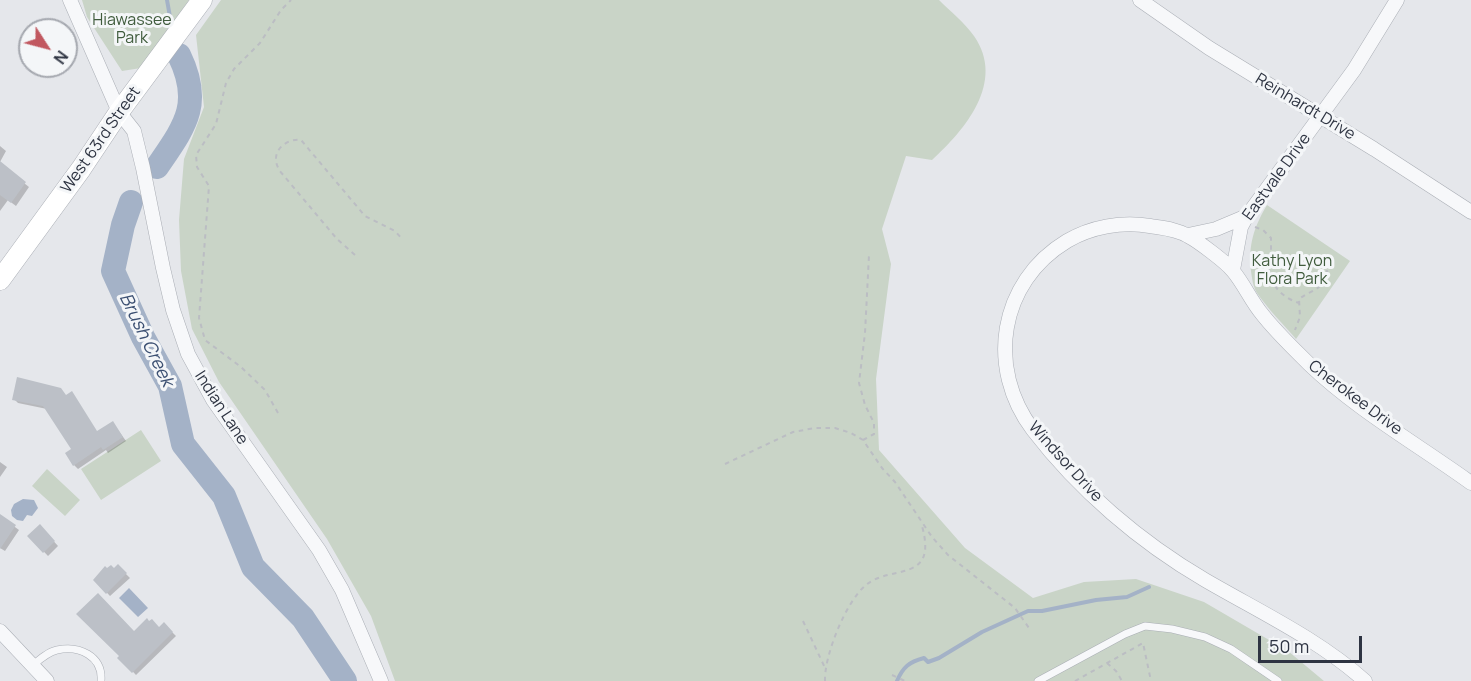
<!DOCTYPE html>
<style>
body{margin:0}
#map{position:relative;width:1471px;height:681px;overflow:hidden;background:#e5e7eb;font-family:Manrope,sans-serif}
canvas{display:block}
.north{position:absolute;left:18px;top:18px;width:60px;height:60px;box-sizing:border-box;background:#f4f6f8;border:2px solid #a5a8af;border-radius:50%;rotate:126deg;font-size:16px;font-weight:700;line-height:24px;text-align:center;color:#2e3442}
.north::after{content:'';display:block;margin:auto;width:21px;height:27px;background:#c15860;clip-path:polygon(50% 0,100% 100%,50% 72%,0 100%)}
.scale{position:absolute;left:1258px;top:636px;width:104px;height:27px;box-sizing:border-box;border:3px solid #2e3442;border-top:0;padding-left:8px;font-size:18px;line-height:21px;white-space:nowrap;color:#2e3442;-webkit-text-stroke:4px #f4f6f8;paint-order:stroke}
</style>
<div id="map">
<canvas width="1471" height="681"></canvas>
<div class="north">N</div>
<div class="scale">50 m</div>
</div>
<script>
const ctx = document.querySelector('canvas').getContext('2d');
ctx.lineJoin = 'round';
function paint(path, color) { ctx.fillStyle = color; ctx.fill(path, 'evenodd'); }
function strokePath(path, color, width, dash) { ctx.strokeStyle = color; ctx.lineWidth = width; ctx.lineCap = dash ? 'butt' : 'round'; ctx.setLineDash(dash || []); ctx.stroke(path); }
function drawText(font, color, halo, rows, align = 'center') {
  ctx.font = font + ' Manrope,sans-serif'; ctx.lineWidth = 6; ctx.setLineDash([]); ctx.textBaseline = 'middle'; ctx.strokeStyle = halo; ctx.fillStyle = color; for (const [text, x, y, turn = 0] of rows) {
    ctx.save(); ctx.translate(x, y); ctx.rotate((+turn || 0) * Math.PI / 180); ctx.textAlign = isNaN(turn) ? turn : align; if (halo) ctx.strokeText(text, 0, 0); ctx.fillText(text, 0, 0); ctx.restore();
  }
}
const green = new Path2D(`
 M82 0H189L141 68 122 71 87 17Z
 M221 0H939C950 11 965 23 974 36 1006 82 965 130 932 160L906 156 882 229 891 264 876 379 879 450 965 548 1033 598 1084 582 1136 579 1204 602 1288 651 1324 681H395L371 616 327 539 219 382 192 329 181 271 179 220 184 159 204 107 196 35Z
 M1267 205 1350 261 1296 339C1283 324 1268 309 1257 293 1253 287 1252 278 1251 271 1248 245 1254 227 1267 205Z
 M141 430 161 461 101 500 81 469Z
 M47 469 80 500 65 516 32 486Z`);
const water = new Path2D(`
 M23 499 34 500 38 508 32 516 27 515 23 521 17 520 12 516 11 510 14 504Z
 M129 588 148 608 138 617 119 598Z`);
const shadow = new Path2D(`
 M0 146 6 151 0 162Z
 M0 164 29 187 16 206 8 200 0 211Z
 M18 379 98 433 116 427 126 441 108 453 106 450 78 469 74 465 73 450 47 409 18 403 14 399Z
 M0 462 7 467 0 477Z
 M0 516 19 530 5 551 0 548Z
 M40 526 58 546 48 556 29 536Z
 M118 566 130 578 110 596 95 580Z
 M164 624 176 636 136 675 120 658 134 633 159 629Z`);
const stream = new Path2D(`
 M167 0 170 17
 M897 681C903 667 909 662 924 658L928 662 939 658 982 632 1028 611H1042L1096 600 1127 597 1149 587`);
const river = new Path2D(`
 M157 167C185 126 203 104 179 55
 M131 202 123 225 113 271 143 337 170 386 183 444 224 496 253 567 303 618 345 681`);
const building = new Path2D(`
 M0 161 26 182 11 203 0 195Z
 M17 377 61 388 66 395 72 391 97 431 113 421 123 437 103 450 101 447 73 466 65 453 71 449 43 406 12 400Z
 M0 514 16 525 0 549Z
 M40 524 55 541 43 553 27 536Z
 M118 564 127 573 106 594 93 580 105 566 107 568 111 565 114 568Z
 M98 593 134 631 147 618 149 621 152 619 159 627 164 622 173 632 132 673 117 658 119 656 76 614Z`);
const path = new Path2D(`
 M1255 227 1263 230 1271 238V259C1285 276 1290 261 1304 256 1318 257 1324 262 1328 274 1320 292 1312 289 1299 299L1300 317 1295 330
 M355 255 337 239 279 170C278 167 276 164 276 160 275 147 290 138 301 140L365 216 395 231 403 240
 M1274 263 1269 266C1268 284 1283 298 1299 303
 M278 413 265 390 241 367 205 340 199 318 209 186 197 167 196 155 216 124 226 83 234 69 260 43 281 10 291 0
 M863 440 874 434V423L865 405 859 383 865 333 869 255
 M725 464 793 432 815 428H835L851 433 863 440 882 468 895 482 932 537 948 555 1015 608 1029 628
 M803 621 826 670
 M1107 663 1116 671 1122 681
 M892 675 905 681
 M825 681C824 656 846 601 866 585 891 564 938 584 922 526
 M1075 681 1143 643 1151 681`);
const service = new Path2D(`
 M33 665C40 659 48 652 57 650 79 645 103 656 101 681
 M1038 681 1125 634 1145 626 1172 629 1205 637 1231 649 1278 681`);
const minor = new Path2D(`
 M70 0 119 112 134 131 143 168 163 268 173 310 188 354 213 400 319 550 342 590 381 681
 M1140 0 1209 48 1374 149 1471 212
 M1188 235 1216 229 1247 216
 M1233 270 1241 227 1247 216 1354 70 1397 0
 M0 631 47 681
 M1365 681C1318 639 1260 612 1205 580 1140 542 1079 490 1033 430 986 368 999 282 1067 241 1091 227 1122 221 1150 226 1162 228 1177 229 1188 236 1198 241 1227 263 1233 271 1244 284 1251 301 1262 314 1276 332 1293 348 1309 364 1357 410 1417 444 1471 483`);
const secondary = new Path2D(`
 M0 280 81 169 119 112 202 0`);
const parkNames = [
 ["Hiawassee",132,21],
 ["Park",132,39],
 ["Kathy Lyon",1292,262],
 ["Flora Park",1292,280]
];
const streetNames = [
 ["Reinhardt Drive",1305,107,31],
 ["West 63rd Street",101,140,-55],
 ["Eastvale Drive",1277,177,-54],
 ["Cherokee Drive",1355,398,37],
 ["Indian Lane",221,408,57],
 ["Windsor Drive",1065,462,48]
];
const waterNames = [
 ["Brush Creek",146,340,64]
];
paint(green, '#c9d4c7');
paint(water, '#a4b2c7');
paint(shadow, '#0003');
strokePath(stream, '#a4b2c7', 4);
strokePath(river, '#a4b2c7', 24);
paint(building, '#bcc0c7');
strokePath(service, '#aaaeb5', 8);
strokePath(minor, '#aaaeb5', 15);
strokePath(secondary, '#aaaeb5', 21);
strokePath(path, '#bbbdc3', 2, [4.5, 4.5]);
strokePath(service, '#f7f8fa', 7);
strokePath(minor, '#f7f8fa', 14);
strokePath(secondary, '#fff', 20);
drawText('16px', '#405c3d', '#f4f6f8', parkNames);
drawText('16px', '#2e3442', '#f4f6f8', streetNames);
drawText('italic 18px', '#3c5072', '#f4f6f8', waterNames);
</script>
